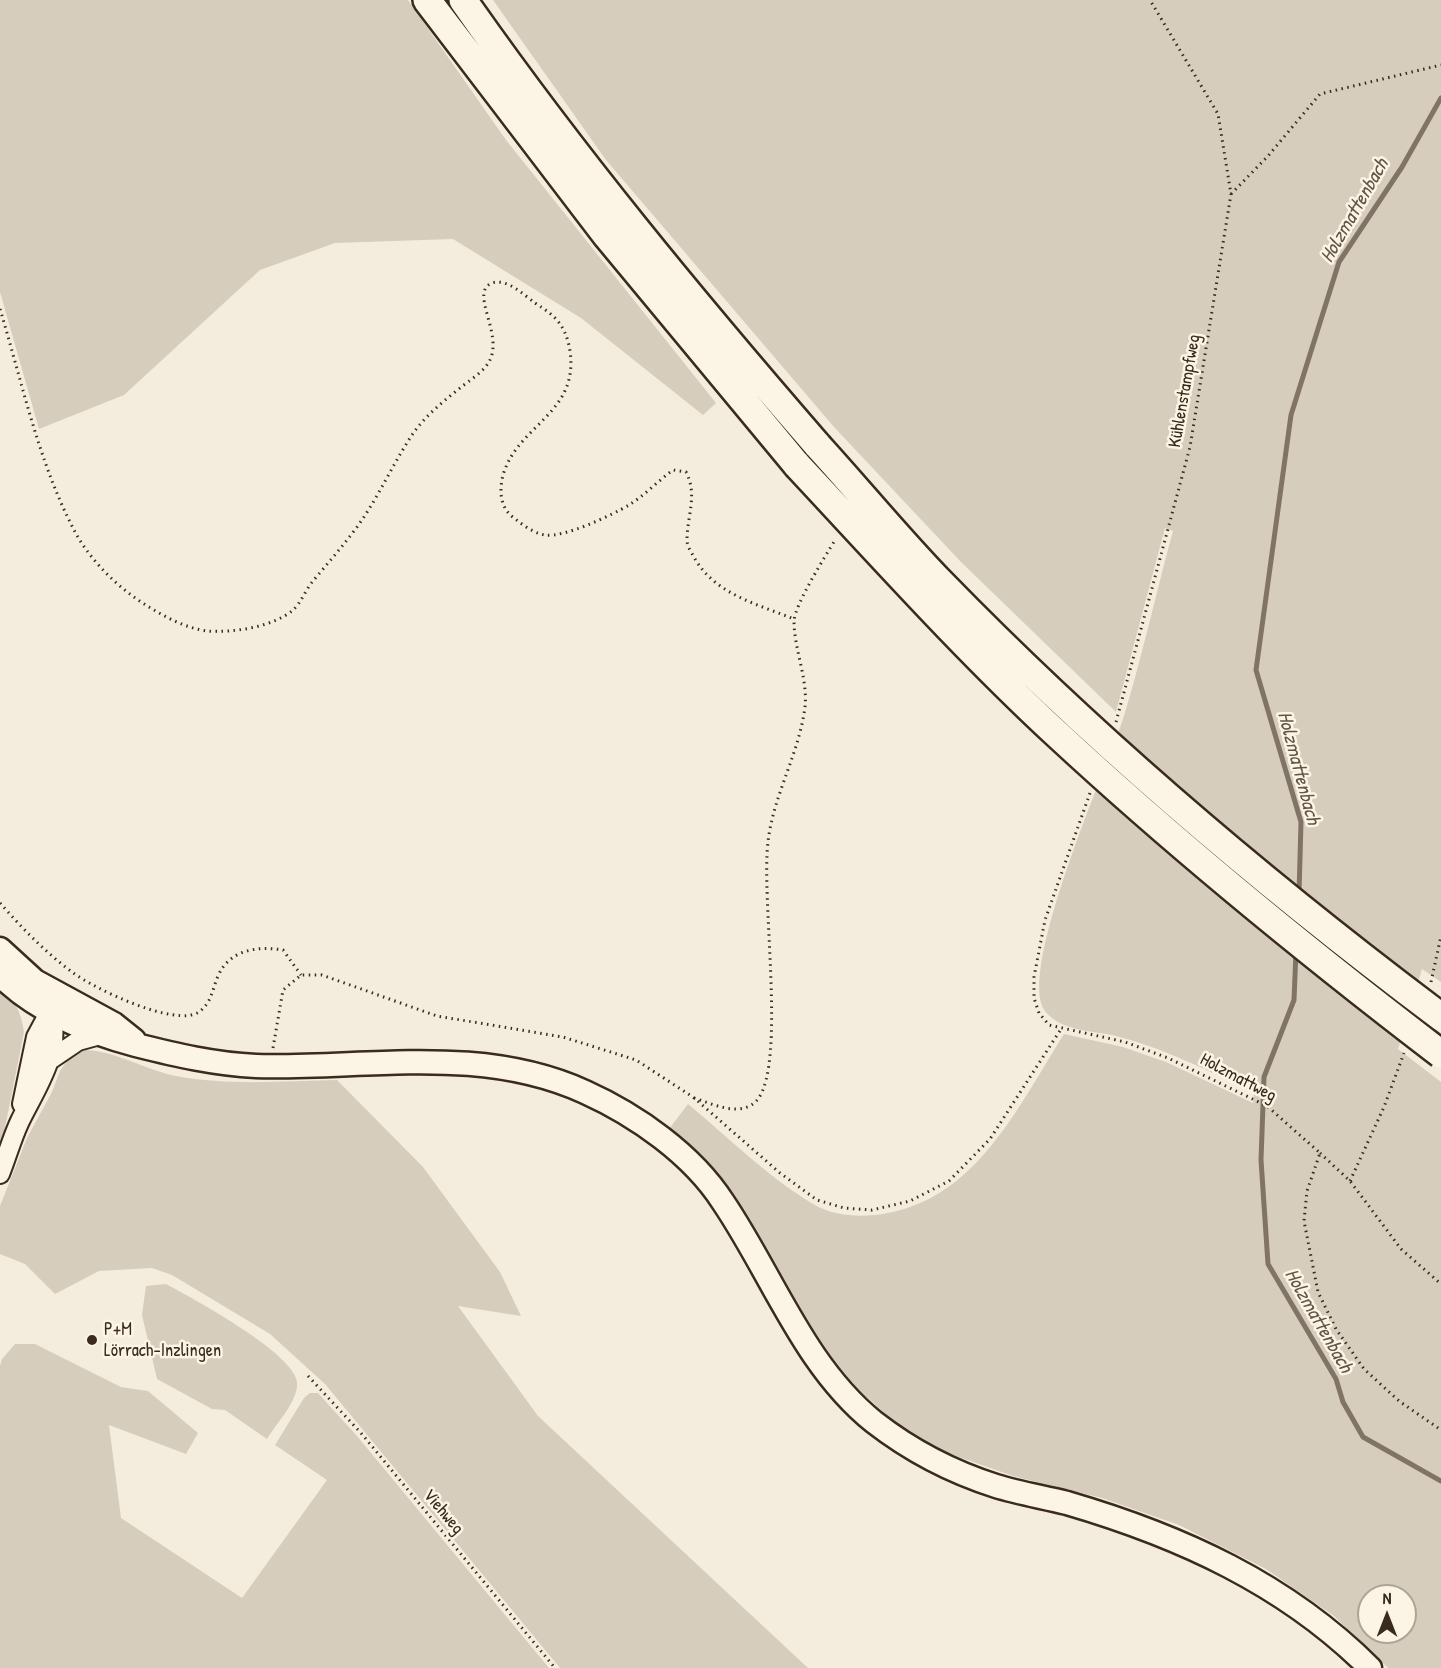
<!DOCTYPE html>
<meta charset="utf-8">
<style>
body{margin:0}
#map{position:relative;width:1441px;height:1668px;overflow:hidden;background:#f4eddd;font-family:"Patrick Hand",sans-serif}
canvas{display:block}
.north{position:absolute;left:1357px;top:1584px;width:60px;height:60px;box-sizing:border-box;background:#fcf5e5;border:2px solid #afa495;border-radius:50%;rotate:0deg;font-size:16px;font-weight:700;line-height:24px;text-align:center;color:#3b2a1e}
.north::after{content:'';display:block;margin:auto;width:21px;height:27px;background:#3b2a1e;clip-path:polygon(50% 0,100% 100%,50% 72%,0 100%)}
</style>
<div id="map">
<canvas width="1441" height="1668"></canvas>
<div class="north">N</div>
</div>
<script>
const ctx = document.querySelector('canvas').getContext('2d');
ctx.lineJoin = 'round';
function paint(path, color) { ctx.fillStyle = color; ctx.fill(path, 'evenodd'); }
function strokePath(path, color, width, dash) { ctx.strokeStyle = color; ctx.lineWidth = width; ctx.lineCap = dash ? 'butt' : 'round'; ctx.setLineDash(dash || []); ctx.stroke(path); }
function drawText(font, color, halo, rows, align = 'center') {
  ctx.font = font + ' "Patrick Hand",sans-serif'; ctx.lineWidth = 5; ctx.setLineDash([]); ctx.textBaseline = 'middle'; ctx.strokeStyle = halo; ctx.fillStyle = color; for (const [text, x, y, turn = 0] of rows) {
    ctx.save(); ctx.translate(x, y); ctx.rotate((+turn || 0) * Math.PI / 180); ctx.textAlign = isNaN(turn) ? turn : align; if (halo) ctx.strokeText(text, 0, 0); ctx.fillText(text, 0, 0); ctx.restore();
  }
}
const green = new Path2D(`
 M0 0H408L506 140 716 403 703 415 581 318 453 239 335 243 260 270 124 395 39 429 0 292Z
 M493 0H1441V982L1422 969 1398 1049 1441 1082V1668H1388L1334 1616 1266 1569 1179 1525 1102 1498 1013 1476 942 1451 896 1423 854 1386 822 1348 729 1195 666 1133 688 1104C729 1138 768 1177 813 1204 836 1217 862 1218 888 1213 978 1196 1019 1105 1064 1034L1123 1047 1166 1062 1253 1103 1254 1092C1208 1071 1162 1047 1112 1035 1091 1031 1059 1030 1045 1011 1016 972 1106 770 1123 719 1142 657 1156 593 1173 531L1165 528 1116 712 961 562 834 427 606 160ZM1369 1596H1405V1632H1369Z
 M0 983C14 999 21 1011 24 1032L0 1153Z
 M83 1050C115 1050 145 1070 176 1076 229 1086 283 1081 337 1080L423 1167 500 1272 521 1316 458 1306 538 1416 808 1668H560L325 1384 270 1334 172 1275 152 1268 99 1271 55 1294 25 1264 0 1254V1206L27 1138 52 1092 60 1071 69 1058Z
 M166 1284C192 1298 294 1353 297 1382 299 1400 276 1424 267 1439L225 1410 212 1409 157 1379 142 1315 146 1286Z
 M15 1344H35L121 1387 148 1391 198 1433 186 1454 109 1425 121 1518 242 1598 327 1480 275 1445 304 1398 310 1393H318L357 1436 549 1668H0V1366L2 1359Z`);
const stream = new Path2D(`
 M1299 894 1301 822 1256 670 1291 415 1339 262 1402 167 1441 98
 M1296 951 1294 1000 1264 1077 1261 1160 1268 1264 1336 1379 1343 1402 1363 1437 1441 1481`);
const path = new Path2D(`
 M1231 194 1268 156 1320 94 1441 65
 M0 309C22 382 38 460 73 528 89 560 119 589 149 607 167 618 186 628 207 631 233 633 273 627 293 610 301 603 306 589 313 581 328 563 343 546 357 527 376 501 390 470 407 443 420 420 440 404 460 388 470 380 485 371 490 360 503 333 469 292 492 283 507 278 524 295 535 303 556 316 566 326 570 351 579 414 518 424 503 475 499 491 500 508 514 518 523 525 533 533 545 535 564 538 612 515 629 505 645 495 658 481 673 470L686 472C698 495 687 516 687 540 687 546 691 552 694 557 714 594 757 604 794 619
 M1116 722 1190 447 1231 194 1218 114 1150 0
 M1090 793 1045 920 1034 977V998L1039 1013 1049 1025 1125 1042 1168 1058 1267 1106 1320 1153 1307 1191 1304 1221 1318 1292 1336 1329 1364 1369 1399 1401 1441 1430
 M0 903C22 928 45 952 72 972 93 988 175 1028 199 1012 212 1002 212 990 218 976 230 949 258 946 283 950L301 975
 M1431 982 1441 936
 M273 1048 283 990 301 975H322L437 1016 563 1037 636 1060 693 1097 780 1173 817 1200 844 1208 872 1210 910 1201 949 1181 990 1139 1061 1029
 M694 1098C713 1104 742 1119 758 1099 786 1061 761 900 768 842 773 796 799 754 805 707 808 679 794 649 794 621 795 604 825 557 835 540
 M1320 1153 1350 1181 1401 1249 1441 1284
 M1350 1181 1384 1107 1404 1053
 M308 1376 361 1433 555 1668`);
const minor = new Path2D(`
 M50 1060 78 1041 100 1035
 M22 1104 36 1037 50 1011
 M0 1174C7 1156 12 1138 20 1121 37 1086 63 1051 50 1011`);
const major = new Path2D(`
 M0 949 35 981 114 1024 134 1040
 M0 975C37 1012 87 1032 136 1045 176 1055 214 1064 256 1066 366 1069 480 1044 585 1092 636 1115 692 1154 723 1202 772 1274 804 1366 874 1422 910 1450 952 1472 996 1486 1019 1493 1043 1497 1067 1503 1180 1536 1286 1584 1370 1668`);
const highway = new Path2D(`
 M427 0 607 236 797 465
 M463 0C572 156 694 303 818 446`);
const highwayBridge = new Path2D(`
 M818 446C860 492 899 540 942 584 1096 742 1265 885 1441 1017
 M797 465C882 556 966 650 1058 735 1180 848 1309 953 1441 1054`);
const markers = [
 [92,1340,6,"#3b2a1e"]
];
const streetNames = [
 ["Kühlenstampfweg",1185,391,-80],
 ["Holzmattweg",1238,1078,28],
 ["Viehweg",443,1512,50]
];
const poiNames = [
 ["P+M",104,1330],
 ["Lörrach-Inzlingen",104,1351]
];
const waterNames = [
 ["Holzmattenbach",1355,211,-60],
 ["Holzmattenbach",1298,768,75],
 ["Holzmattenbach",1318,1321,60]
];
paint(green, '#d6cdbd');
strokePath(stream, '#817466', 5);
strokePath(minor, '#3b2a1e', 22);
strokePath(major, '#3b2a1e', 27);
strokePath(highway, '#3b2a1e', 32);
strokePath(path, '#3b2a1e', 3, [1.5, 4.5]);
strokePath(minor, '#fcf5e5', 18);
strokePath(major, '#fcf5e5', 22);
strokePath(highway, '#fcf5e5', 27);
strokePath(highwayBridge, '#3b2a1e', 32, []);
strokePath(highwayBridge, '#fcf5e5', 27);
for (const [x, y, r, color] of markers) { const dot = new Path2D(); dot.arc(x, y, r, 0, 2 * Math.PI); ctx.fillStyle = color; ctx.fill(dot); strokePath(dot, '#fcf5e5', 2); }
drawText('18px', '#3b2a1e', '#fcf5e5', streetNames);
drawText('18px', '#3b2a1e', '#fcf5e5', poiNames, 'left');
drawText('italic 20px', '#645548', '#fcf5e5', waterNames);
</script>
